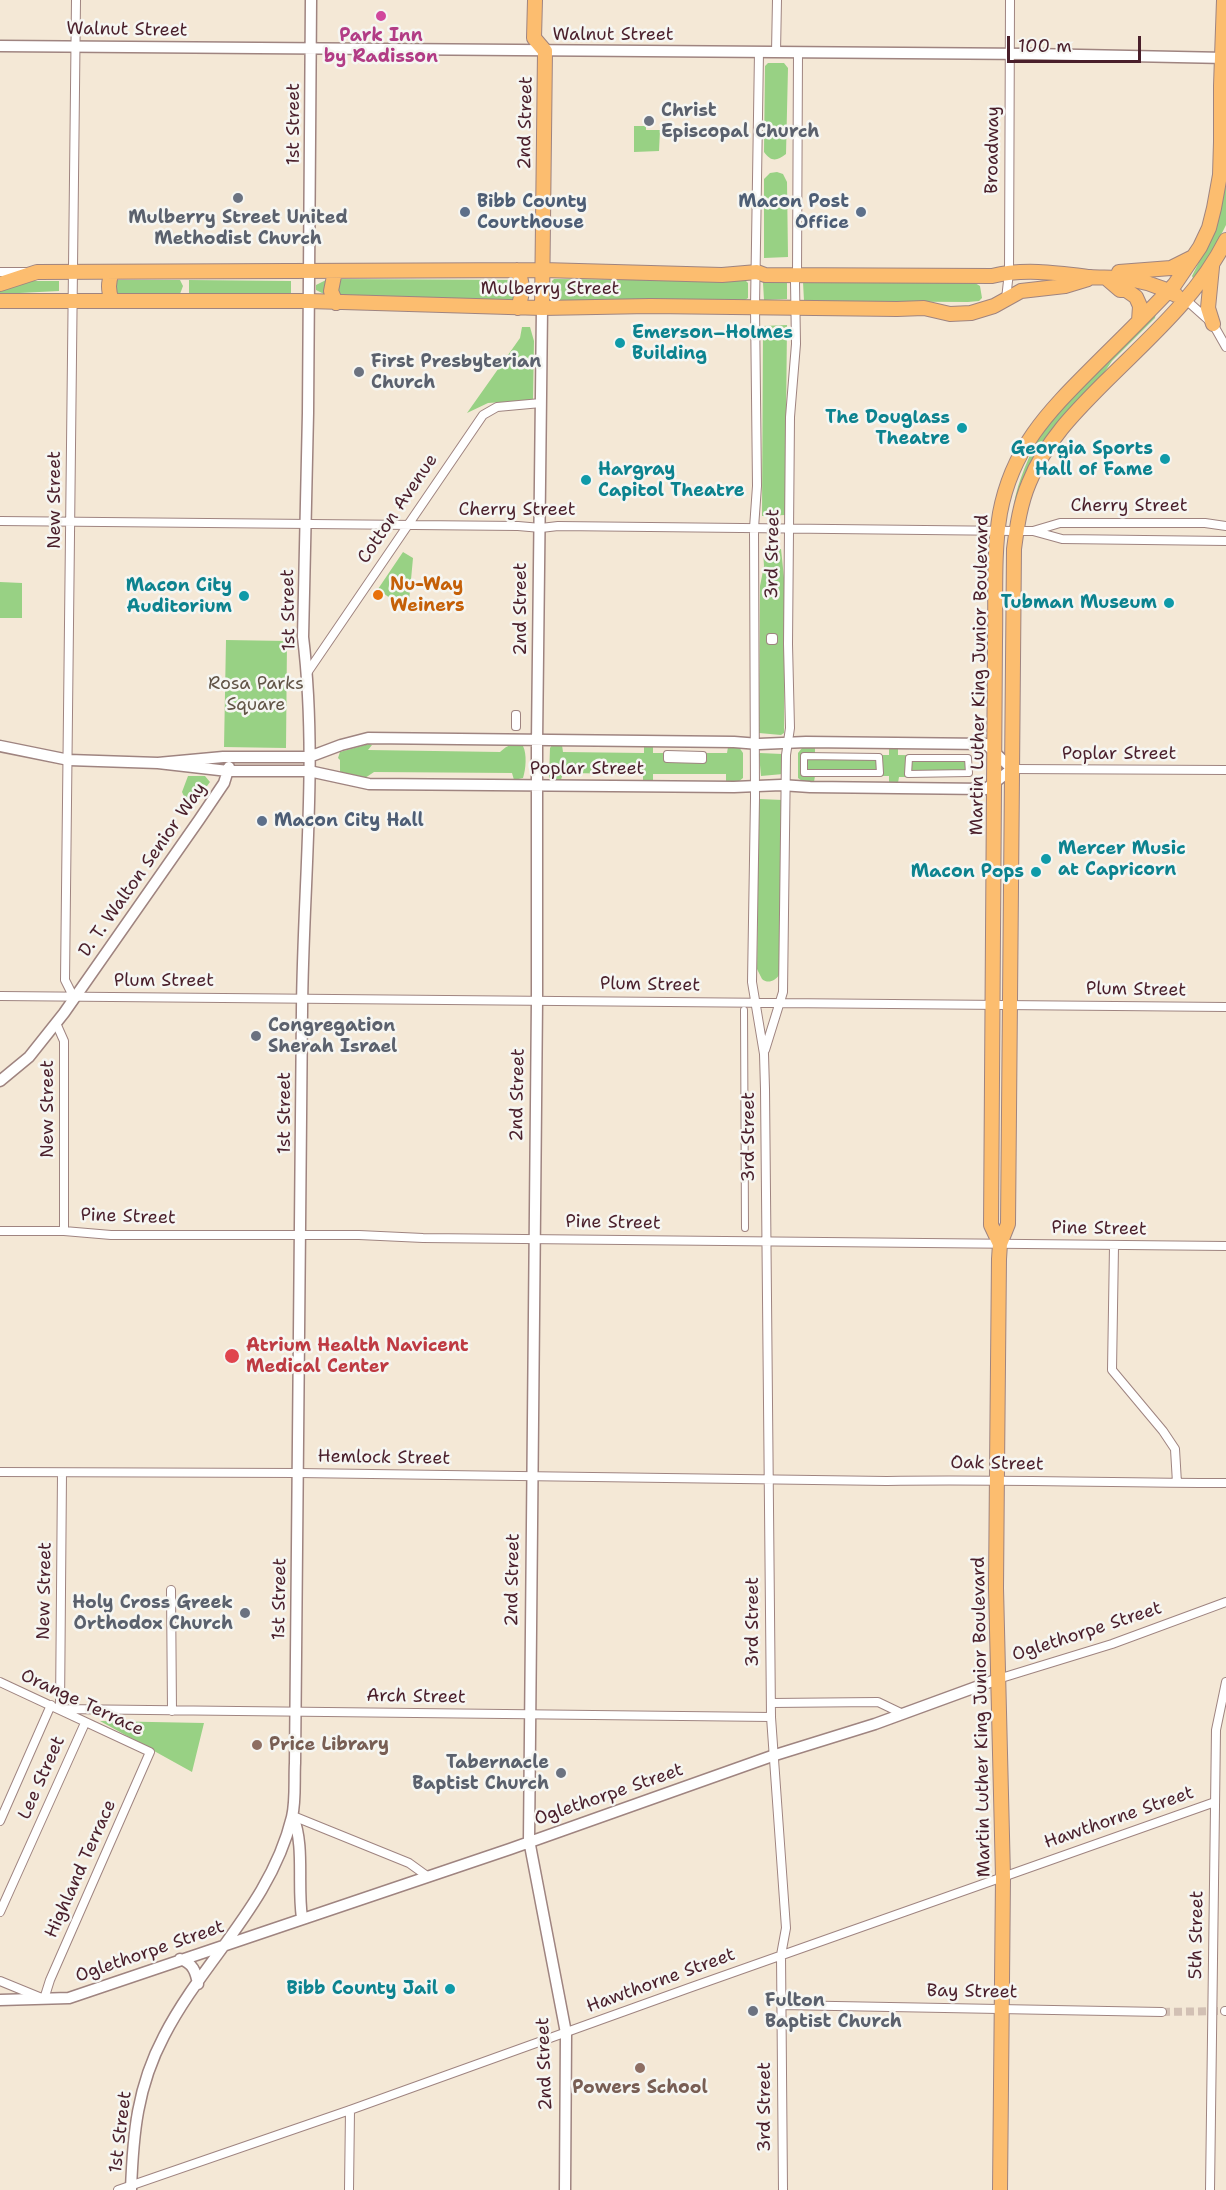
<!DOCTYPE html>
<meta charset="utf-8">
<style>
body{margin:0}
#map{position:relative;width:1226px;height:2190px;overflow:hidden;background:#f4e8d6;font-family:"Shantell Sans",sans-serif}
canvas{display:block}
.scale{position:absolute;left:1007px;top:36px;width:134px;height:27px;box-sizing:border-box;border:3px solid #4a1f2b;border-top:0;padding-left:8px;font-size:18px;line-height:21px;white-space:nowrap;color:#4a1f2b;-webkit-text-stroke:4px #f6f6f2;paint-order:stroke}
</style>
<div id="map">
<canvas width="1226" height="2190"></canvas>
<div class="scale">100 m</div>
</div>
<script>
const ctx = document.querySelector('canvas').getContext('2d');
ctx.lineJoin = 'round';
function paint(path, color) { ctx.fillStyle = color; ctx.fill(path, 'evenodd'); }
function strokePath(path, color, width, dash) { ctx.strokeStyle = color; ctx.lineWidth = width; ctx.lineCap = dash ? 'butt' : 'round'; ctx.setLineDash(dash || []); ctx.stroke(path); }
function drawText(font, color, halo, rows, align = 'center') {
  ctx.font = font + ' "Shantell Sans",sans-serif'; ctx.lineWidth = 5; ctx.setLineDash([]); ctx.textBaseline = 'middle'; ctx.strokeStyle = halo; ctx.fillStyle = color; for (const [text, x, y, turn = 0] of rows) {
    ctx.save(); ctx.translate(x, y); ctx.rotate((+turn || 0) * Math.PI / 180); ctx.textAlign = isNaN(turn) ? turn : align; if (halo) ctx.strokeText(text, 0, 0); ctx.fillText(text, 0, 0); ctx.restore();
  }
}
const green = new Path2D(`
 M768 63H784L788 68 786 154C777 161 771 162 764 152L765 66Z
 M634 126H646V130H660L659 151 634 152Z
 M777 172 783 174 787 182 788 257 764 258V179L770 173Z
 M1226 185V225L1210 257 1193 278 1192 276 1212 236Z
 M328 279 529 280 528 301 328 296 316 290V285Z
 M554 279 746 281 748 283V298L745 300 651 299 552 301V281Z
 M114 280H180L183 286 180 294H114Z
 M189 280 291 281V295L189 294Z
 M23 281H59V291L0 294V289Z
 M766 282 787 283V299L764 300 763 283Z
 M803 282 975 283 980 286 982 298 979 301 968 302 804 301Z
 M1156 313 1155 318 1112 361 1014 506C1016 483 1036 439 1049 419Z
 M787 325 785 515 762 516 763 326Z
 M522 327H530L534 341 533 400 488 403 467 413 520 338Z
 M763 549H781L785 587 784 733 781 735 759 733 760 586 764 566Z
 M403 552 413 558 408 612 378 589Z
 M0 582 22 583V618H0Z
 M226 640 287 641 286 748 224 747Z
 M369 744 372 745 368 750 500 752C507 745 513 743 523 746 527 754 526 769 523 778L514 780 512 773 374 772 365 778 340 772V760L338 758 340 752Z
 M552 745H562L563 752 644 753V746H653V753H727L728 747H739L743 753V778L738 782H726V774H653V781L643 780V774L563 773 561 780H552L549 778 550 748Z
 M802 748H815V755H889V748H898V755L967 756 971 758V774L968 777H899L898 783H889V776H815L814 782 802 781 798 778V753Z
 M760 753 782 754 783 774 761 776 759 754Z
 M188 776H205L210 782 190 809 182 792Z
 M759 799 783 800 779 975C775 981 768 984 762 979L757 969 758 898 755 885Z
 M100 1721 204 1723 192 1772Z`);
const minorTunnel = new Path2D(`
 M1162 2012 1225 2011`);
const pedestrian = new Path2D(`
 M770 637H774V641H770Z
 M515 714H517V727H515Z
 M667 754 703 755V760L667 759Z
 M804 756 879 757 880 773H804Z
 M909 758H968L969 773 908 774Z
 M744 1010 745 1228`);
const minor = new Path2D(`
 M759 52 755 307 757 486 754 528 755 798 752 982 764 1054 765 1089 771 1717 786 1928 781 1955 783 2190
 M776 52 777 0
 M0 272H25
 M1006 299 1009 272 1010 0
 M1185 299 1213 324 1226 347
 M0 521 518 526 541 528 558 526 1016 531H1033L1060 523H1205L1226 526
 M1033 531 1062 539 1226 541
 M307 673 483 415 497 407 541 403
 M1012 769 1226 770
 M0 996 1226 1007
 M74 998 65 980 76 0
 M56 1023 64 1041V1231
 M765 1050 783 992 786 755 790 728 788 644 790 417 796 344 795 282 797 274 798 53
 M0 1231H64L111 1235H359L423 1238 1226 1246
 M1114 1246 1112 1370 1163 1431 1175 1449 1177 1483
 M0 1472 298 1473 887 1481C1000 1479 1113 1483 1226 1483
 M171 1590 172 1711
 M998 1679 1112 1644 1226 1602
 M0 1682 150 1752 50 1980 44 1999 0 1981
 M771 1703 878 1702 901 1713
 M60 1709 771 1717
 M60 1709 62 1473
 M293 1816 409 1863 427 1876
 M0 1821 51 1705
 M0 1912 85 1723
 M781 2005 1162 2012
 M1225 2011H1226
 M118 2190 350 2110 689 1988 1215 1802
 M349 2190 350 2110
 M1210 2190 1216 1730 1226 1682`);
const tertiary = new Path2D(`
 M0 46 1032 54 1226 58
 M542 308 537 741V1000L529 1840 566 2033 565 2190
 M0 746 69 760 158 763 228 771H309L369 784 734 787 781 785 810 787 986 789 1012 769 986 744 806 742 759 744 734 742 368 738 341 745 309 757H223L158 763
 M0 1081 29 1057 64 1013 199 820 224 783 229 767
 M293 1816C305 1847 297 1884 302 1918
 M180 1959C193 1963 196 1972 198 1984
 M0 2000 69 1998 510 1849 772 1756 875 1724 998 1679
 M131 2190C133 2134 137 2087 164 2036 203 1960 271 1904 292 1817 296 1800 294 1780 295 1763 297 1512 299 1261 302 1010 303 886 318 760 303 637L308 413 311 0`);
const primary = new Path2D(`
 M535 0 534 38 545 51 542 308
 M1212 267 1208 308 1213 324
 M517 270C524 285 523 292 518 308
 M335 271 331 291 336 303
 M112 272C108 283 108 290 112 301
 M1119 272 1171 268 1193 257
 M1106 278 1120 290H1126L1136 297 1140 306 1139 321
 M0 284 37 272 543 270 722 275 757 272 765 275 992 276C1024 268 1058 273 1090 277 1099 278 1109 277 1118 278 1139 279 1157 285 1176 295
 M0 301H309L542 308 650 306 897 309 924 308 950 314 971 313 994 306 1021 291 1065 286 1088 279
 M1000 1244 991 1225 995 641C996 599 993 555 1000 513 1012 449 1047 413 1091 369 1119 341 1148 313 1175 284L1200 247 1209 228 1214 208 1220 175 1221 142V86L1224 0
 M1000 2190 1003 1877 996 1588 997 1469 999 1259 1000 1244 1008 1224 1014 549C1017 527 1020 504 1029 483 1045 442 1075 412 1105 382 1149 338 1198 296 1226 240`);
const markers = [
 [381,16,6,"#d1479c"],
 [649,121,6,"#6b7280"],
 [238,198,6,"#6b7280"],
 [465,212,6,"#5c6f8a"],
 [861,212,6,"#5c6f8a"],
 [620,343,6,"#0f9aa8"],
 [359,372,6,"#6b7280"],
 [962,428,6,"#0f9aa8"],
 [1165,459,6,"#0f9aa8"],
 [586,480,6,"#0f9aa8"],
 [378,595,6,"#e8710a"],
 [244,596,6,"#0f9aa8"],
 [1169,603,6,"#0f9aa8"],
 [262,821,6,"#5c6f8a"],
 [1046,859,6,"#0f9aa8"],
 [1036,872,6,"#0f9aa8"],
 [256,1036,6,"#6b7280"],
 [232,1356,8,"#e0444e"],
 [245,1613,6,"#6b7280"],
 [257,1745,6,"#8d6e63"],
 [561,1773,6,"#6b7280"],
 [450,1989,6,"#0f9aa8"],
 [753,2011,6,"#6b7280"],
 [640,2068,6,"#8d6e63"]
];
const streetNames = [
 ["Walnut Street",127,30,1],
 ["Walnut Street",613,35],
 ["2nd Street",526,123,-89],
 ["1st Street",294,124,-90],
 ["Broadway",993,150,-89],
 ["Mulberry Street",550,289],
 ["New Street",55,500,-90],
 ["Cherry Street",1129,506],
 ["Cotton Avenue",398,509,-56],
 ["Cherry Street",517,510],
 ["3rd Street",773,554,-89],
 ["2nd Street",521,609,-90],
 ["1st Street",289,610,-91],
 ["Martin Luther King Junior Boulevard",980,675,-89],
 ["Poplar Street",1119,754],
 ["Poplar Street",587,769],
 ["D. T. Walton Senior Way",143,870,-55],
 ["Plum Street",164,981],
 ["Plum Street",650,985,1],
 ["Plum Street",1136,990,1],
 ["2nd Street",518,1095,-89],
 ["New Street",48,1109,-90],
 ["1st Street",285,1113,-90],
 ["3rd Street",749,1137,-90],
 ["Pine Street",128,1217,2],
 ["Pine Street",613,1223,1],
 ["Pine Street",1099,1229,1],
 ["Hemlock Street",384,1458,1],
 ["Oak Street",997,1464,1],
 ["2nd Street",513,1580,-89],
 ["New Street",45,1591,-89],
 ["1st Street",280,1599,-89],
 ["3rd Street",753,1622,-90],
 ["Oglethorpe Street",1087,1632,-18],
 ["Arch Street",416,1697,1],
 ["Orange Terrace",82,1703,25],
 ["Martin Luther King Junior Boulevard",982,1717,-91],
 ["Lee Street",42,1778,-66],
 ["Oglethorpe Street",609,1795,-19],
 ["Hawthorne Street",1119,1818,-19],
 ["Highland Terrace",81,1869,-66],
 ["5th Street",1197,1935,-89],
 ["Oglethorpe Street",150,1952,-19],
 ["Hawthorne Street",661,1981,-20],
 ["Bay Street",972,1992,1],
 ["2nd Street",545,2064,-92],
 ["3rd Street",765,2107,-90],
 ["1st Street",121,2132,-83]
];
const hotelNames = [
 ["Park Inn",381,36],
 ["by Radisson",381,57]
];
const worshipNames = [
 ["Christ",661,111],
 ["Episcopal Church",661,132],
 ["Mulberry Street United",238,218,"center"],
 ["Methodist Church",238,239,"center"],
 ["First Presbyterian",371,362],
 ["Church",371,383],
 ["Congregation",268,1026],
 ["Sherah Israel",268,1047],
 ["Holy Cross Greek",233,1603,"right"],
 ["Orthodox Church",233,1624,"right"],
 ["Tabernacle",549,1763,"right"],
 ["Baptist Church",549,1784,"right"],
 ["Fulton",765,2001],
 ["Baptist Church",765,2022]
];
const serviceNames = [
 ["Bibb County",477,202],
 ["Courthouse",477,223],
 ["Macon Post",849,202,"right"],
 ["Office",849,223,"right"],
 ["Macon City Hall",274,821]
];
const cultureNames = [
 ["Emerson–Holmes",632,333,"left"],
 ["Building",632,354,"left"],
 ["The Douglass",950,418],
 ["Theatre",950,439],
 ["Georgia Sports",1153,449],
 ["Hall of Fame",1153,470],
 ["Hargray",598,470,"left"],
 ["Capitol Theatre",598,491,"left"],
 ["Macon City",232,586],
 ["Auditorium",232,607],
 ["Tubman Museum",1157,603],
 ["Mercer Music",1058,849,"left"],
 ["at Capricorn",1058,870,"left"],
 ["Macon Pops",1024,872],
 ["Bibb County Jail",438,1989]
];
const foodNames = [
 ["Nu-Way",390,585],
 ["Weiners",390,606]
];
const parkNames = [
 ["Rosa Parks",256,684],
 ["Square",256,705]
];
const healthNames = [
 ["Atrium Health Navicent",246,1346],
 ["Medical Center",246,1367]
];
const educationNames = [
 ["Price Library",269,1745],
 ["Powers School",640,2088,"center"]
];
paint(green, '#98d184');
strokePath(minorTunnel, '#d2c0b4', 8, [8, 4]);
strokePath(pedestrian, '#9f8480', 8);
strokePath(minor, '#9f8480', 10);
strokePath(tertiary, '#9f8480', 13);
strokePath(primary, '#9f8480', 16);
strokePath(pedestrian, '#fff', 6);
strokePath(minor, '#fff', 8);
strokePath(tertiary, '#fff', 10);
strokePath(primary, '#fcbd6f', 14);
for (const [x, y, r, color] of markers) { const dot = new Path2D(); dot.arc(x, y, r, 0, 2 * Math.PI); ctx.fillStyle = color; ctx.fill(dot); strokePath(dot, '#f6f6f2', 2); }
drawText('18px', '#4a1f2b', '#f6f6f2', streetNames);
drawText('bold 18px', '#b23c85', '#f6f6f2', hotelNames);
drawText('bold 18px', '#5b616d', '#f6f6f2', worshipNames, 'left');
drawText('bold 18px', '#4e5e75', '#f6f6f2', serviceNames, 'left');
drawText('bold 18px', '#0d838f', '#f6f6f2', cultureNames, 'right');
drawText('bold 18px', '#c56008', '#f6f6f2', foodNames, 'left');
drawText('18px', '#615446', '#f6f6f2', parkNames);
drawText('bold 18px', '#be3a42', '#f6f6f2', healthNames, 'left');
drawText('bold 18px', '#785e54', '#f6f6f2', educationNames, 'left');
</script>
